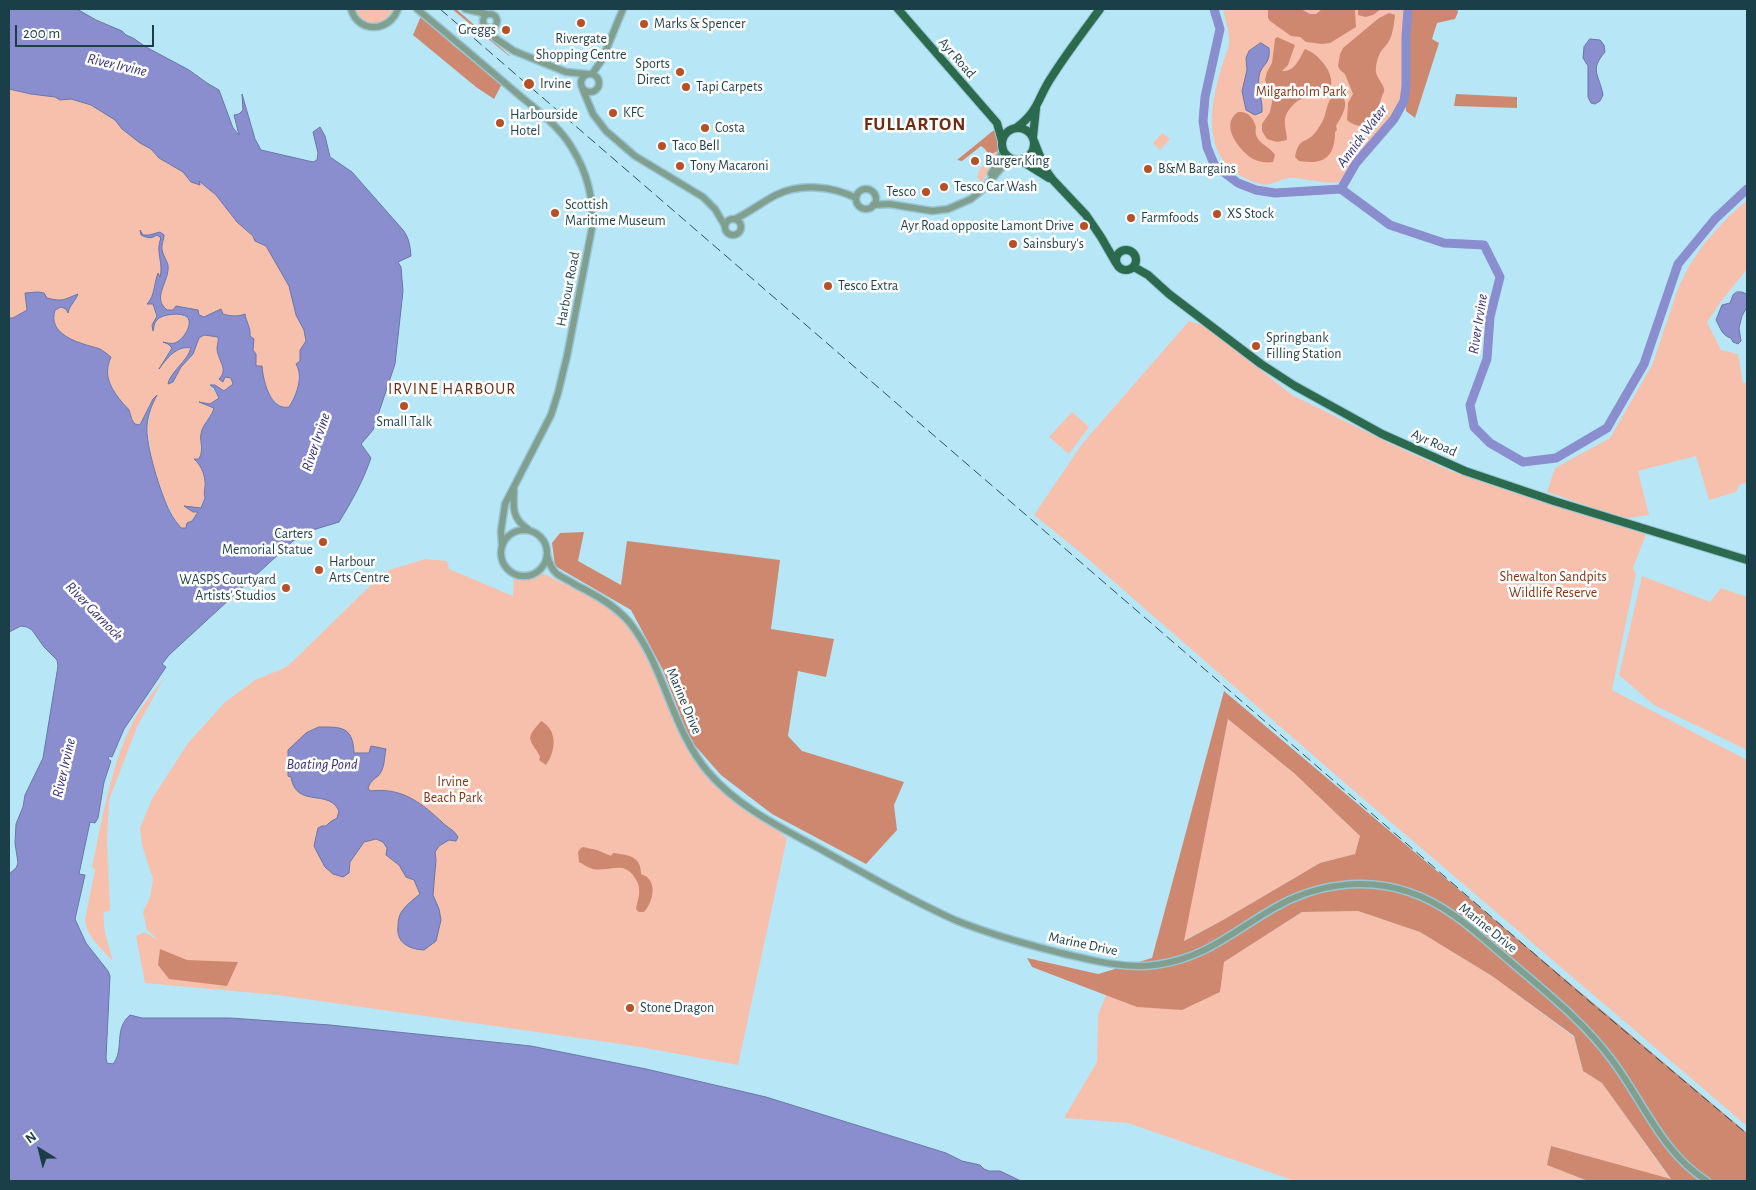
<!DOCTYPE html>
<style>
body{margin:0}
#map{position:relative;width:1756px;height:1190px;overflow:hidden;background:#b7e7f7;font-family:"Alegreya Sans",sans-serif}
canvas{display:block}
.frame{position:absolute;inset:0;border:10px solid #1b3f49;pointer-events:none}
.north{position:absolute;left:15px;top:1125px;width:50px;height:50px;-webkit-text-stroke:4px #fff;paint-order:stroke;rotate:324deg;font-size:14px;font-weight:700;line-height:20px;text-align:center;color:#1b3f49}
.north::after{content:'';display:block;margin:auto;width:18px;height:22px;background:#1b3f49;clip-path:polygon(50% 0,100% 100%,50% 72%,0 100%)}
.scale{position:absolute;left:15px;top:25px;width:139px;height:22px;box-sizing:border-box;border:2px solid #1b3f49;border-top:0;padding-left:6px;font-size:15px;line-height:18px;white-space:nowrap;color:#1b3f49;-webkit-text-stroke:4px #fff;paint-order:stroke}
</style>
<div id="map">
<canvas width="1756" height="1190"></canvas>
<div class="frame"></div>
<div class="north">N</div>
<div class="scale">200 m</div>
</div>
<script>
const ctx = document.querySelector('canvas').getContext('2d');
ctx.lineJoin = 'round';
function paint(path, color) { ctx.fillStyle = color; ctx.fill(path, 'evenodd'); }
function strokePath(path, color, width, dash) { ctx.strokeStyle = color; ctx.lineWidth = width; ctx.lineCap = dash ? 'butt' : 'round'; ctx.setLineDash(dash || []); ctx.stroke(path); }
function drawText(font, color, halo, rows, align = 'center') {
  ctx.font = font + ' "Alegreya Sans",sans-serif'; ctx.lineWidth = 5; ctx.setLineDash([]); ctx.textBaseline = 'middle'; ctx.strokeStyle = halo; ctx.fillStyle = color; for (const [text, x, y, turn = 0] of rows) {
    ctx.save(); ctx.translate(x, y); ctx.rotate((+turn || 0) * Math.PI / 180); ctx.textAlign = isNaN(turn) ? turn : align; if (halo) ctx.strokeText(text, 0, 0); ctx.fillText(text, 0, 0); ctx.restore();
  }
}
const green = new Path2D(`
 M355 9H394C389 29 360 29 355 9Z
 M1223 9H1405L1402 39 1404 78 1400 105 1390 120 1359 154 1342 182C1325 184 1312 180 1296 178 1281 176 1272 188 1260 184 1194 164 1210 102 1226 53 1234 42 1225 21 1223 9Z
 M9 89 31 94 55 97 60 100 71 99 91 105 115 120 122 129 140 143 151 149 159 158 183 172 191 182 197 180 216 195 237 222 253 236 255 241 266 246 290 286 296 315 304 330 306 341 300 350 298 386 289 407C274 409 261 385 262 372L256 366 249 324C242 314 233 316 223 314L220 310 204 317 187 307 176 306 173 310H167C151 296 170 282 168 266 167 261 163 255 162 250 161 245 164 240 164 235 157 233 151 235 143 235L141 231 146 238 157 235 161 238 160 260 162 272 160 278 155 283 151 300 148 304H153L157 316 154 320 153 329 156 321C161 317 165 316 171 315 203 312 185 340 174 343 172 344 169 343 166 343L172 348 165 357 162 365C168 355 180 346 191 348L186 358 169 379 173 382 181 367 189 359 199 338 204 335 218 337C219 342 217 346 218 350 219 359 225 366 222 375L231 378 233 384 224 391 215 385H210L219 398 210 404 200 403 214 408C211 417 202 424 201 434 200 444 204 449 199 459H195C208 474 207 490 201 508L187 507 198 512 186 528H180L164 499 152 461 147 428 153 402 149 405 148 411 140 425C130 424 132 415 127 408 114 391 101 379 111 357 107 354 102 349 97 348 79 344 47 335 55 310L61 307 66 309 67 312 69 308 76 300 73 296C60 305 49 300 38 292L25 293 27 310 13 318H9Z
 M1162 133 1170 139 1160 150 1153 143Z
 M997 152C993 164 986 180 975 188L972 187 973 185H976L980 180 977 177 980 169 991 159 989 155Z
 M1747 200V269L1720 303 1707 322 1721 350 1738 354 1743 383H1747V483L1740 484 1736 492 1709 500 1696 456 1638 471 1649 515 1628 518 1617 516 1547 492 1555 468 1610 438 1652 365 1679 286 1688 268 1703 245 1727 218Z
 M1189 321 1207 327 1292 395 1391 444 1451 471 1515 493 1646 534 1633 568 1636 574 1612 690 1747 760V1126L1346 784 1081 553 1034 515 1082 444Z
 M1072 412 1089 427 1069 454 1049 437Z
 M425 559 447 561 449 569 513 596 514 574C524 576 529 576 538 571L594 598 625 617 639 635 689 749 719 783 787 838 738 1065 634 1046 277 995 145 983 136 936 144 932 158 940 147 930 143 912 150 897 153 879 142 845 140 828 152 799 188 743 225 702 255 680 284 668 290 664 381 575 389 570Z
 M1642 576 1710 602 1721 588 1747 597V750L1654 705 1619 675Z
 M165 676 137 727 109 800 107 842 110 908 109 911 104 912C102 928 109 946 113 961 102 949 86 937 85 919L95 870 92 867C102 821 109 774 129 730 137 711 153 693 165 676Z
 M1228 719 1295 774 1360 836 1355 854 1320 863 1223 920 1183 941Z
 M1358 911 1420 932 1492 976 1574 1037 1583 1071 1602 1083 1671 1180 1551 1146 1547 1165 1588 1181H1295L1128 1123 1064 1118 1097 1062 1098 1015 1106 995 1137 1007 1224 962 1302 912Z`);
const forest = new Path2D(`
 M452 9H456L510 56H509Z
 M1268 9H1301L1310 14H1316L1322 9H1355L1356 27 1330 43 1322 44 1306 42 1300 37 1291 36 1270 21 1268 18Z
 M1358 9H1381L1373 15 1365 17 1358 15Z
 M1409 9H1457L1458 12 1455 19 1437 23 1432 39 1439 43 1415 118 1406 111V40Z
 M1389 13 1395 15C1394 23 1393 34 1389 41 1387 45 1384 47 1382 50 1379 53 1376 63 1376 68 1374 76 1383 82 1384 89 1385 91 1383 94 1382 96 1378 112 1366 137 1347 120L1348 103 1353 94 1345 74 1340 70 1338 66 1340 54 1343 48 1379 18Z
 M421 16 454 46 502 84 494 99 476 87 413 35Z
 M1277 37 1295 45 1288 65 1282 71C1295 72 1299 59 1305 49 1314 52 1323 61 1328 70 1339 94 1320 93 1304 98 1297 100 1290 107 1287 113 1282 121 1287 132 1287 140L1277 142 1267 139 1262 131V124L1270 112 1273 97 1265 80 1267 72 1272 63 1275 39Z
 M1336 94C1354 99 1341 117 1336 126L1337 130 1335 132C1335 158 1323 165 1299 161L1295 157C1299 137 1305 144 1314 134 1316 132 1319 127 1321 124 1328 114 1325 100 1336 94Z
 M1456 94 1517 97V108L1454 106Z
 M1238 112C1249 111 1253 118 1256 127 1253 143 1268 144 1275 155L1273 162C1267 163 1259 162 1253 159 1239 150 1219 125 1238 112Z
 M994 130 998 136V151L989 155 985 149 981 146 962 161 957 160Z
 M584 532 578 561 621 585 627 541 780 560 771 629 834 639 826 677 798 671 788 736 802 751 904 782 894 805 897 830 866 864 772 814 721 775 690 740 663 670 631 610 555 566 552 543 560 533Z
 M1224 691 1747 1133V1181H1588L1547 1165 1551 1146 1671 1179 1602 1083 1583 1071 1574 1036 1492 976 1420 932 1358 911 1302 912 1224 962 1220 992 1182 1010 1137 1007 1032 967 1027 958 1098 974 1152 958ZM1228 719 1295 774 1360 836 1355 854 1320 863 1223 920 1184 941Z
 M541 721C558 730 556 751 546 765L539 760 540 757C537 749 532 747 530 738L532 732Z
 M583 847 597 850 611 856 613 853C629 855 641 856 641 874 658 879 654 901 644 912H639L636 909C637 902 640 896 639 889 639 883 636 880 633 875 622 861 608 872 593 869 588 868 583 864 579 862L578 852 580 849Z
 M160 949 187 960 238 962 227 986 169 979 158 965Z`);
const water = new Path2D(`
 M9 9H77L96 20 122 31 126 35 133 38 146 47 189 70 207 83 219 90 233 128 239 135 234 115 239 114 243 110 242 94 255 139 261 150 313 162 317 160 318 153 313 132 320 127 325 136 330 157 352 172 403 230C409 238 410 245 411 256L398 262 401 267 403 291 395 364 373 430 361 444 371 458C363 481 352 501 339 522L316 529 293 541 169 655 162 664 166 667 124 729 112 757 109 756 108 759 111 761 104 782 98 818 95 823 90 822 79 874 85 875 75 919 86 943 108 971 110 976 106 1058 107 1063 113 1064C125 1049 113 1030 130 1015L142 1018H230L330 1025 531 1046 646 1069 766 1097 946 1153 962 1161 980 1165 984 1169 989 1171H1000L1021 1181H9V874L16 868 18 863 15 843 16 824 23 807 25 795 43 758 58 666 57 660 44 647 32 630 27 627 21 626 9 632V318H13L27 310 25 293 38 292 44 293 47 298C63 302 63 300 78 294 75 302 69 306 68 313L66 309 61 307 55 310C47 335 79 343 97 348 102 349 107 354 111 357 103 375 110 387 121 401 123 404 127 407 129 410 131 415 131 420 135 424L140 425 153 399 157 395C152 404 148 415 147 425 145 444 161 495 170 512 173 518 177 523 181 528H186L187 523 192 521 198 512H193L184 506 201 508 205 498C203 492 206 487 205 481 204 472 200 464 194 459H199C205 447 198 440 202 430 205 422 212 416 214 408L199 402 210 404 219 398 214 388 210 385H215L224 391 233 384 231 378 225 377 223 382 219 379C229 369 218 361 217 349 217 344 219 342 218 337L204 335 199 338 193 354 181 367 173 382 168 384C170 372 187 362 191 348 177 345 166 359 159 369L172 348 168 344 163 342C167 343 172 344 175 343 183 340 194 324 187 317 182 312 161 314 157 320 154 323 154 327 153 331L152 325 157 316 153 304H147C155 296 154 283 158 273L160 277C164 264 155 251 161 238L157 235C151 239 147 238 141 235L140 230 143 235H149L160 232 164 235C164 240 161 245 162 250 163 255 167 261 168 265 170 282 151 297 167 310H173L176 306 198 310 199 315 204 317 221 309 223 314C230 316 238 317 245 314 246 322 251 327 250 336L254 339 253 350 256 354V366H262C263 380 270 411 289 407 296 396 304 377 296 364L300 361V350L306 341 304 330 296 315 289 286 266 246 255 241 253 236 237 222 216 195 199 181 200 185 191 182 183 172 159 158 151 149 140 143 122 129 115 120 91 105 71 99 60 100 55 97 31 94 9 89Z
 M1590 39 1600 40 1604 45 1605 52C1589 71 1599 73 1603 95L1600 101 1595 104 1591 103 1588 97V66L1583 58 1584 47Z
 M1261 43 1269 48C1271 65 1261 64 1259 76 1257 89 1263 100 1262 112L1255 115 1246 110 1242 91 1247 70 1246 58 1249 51Z
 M1737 292H1742L1747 294V307L1742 316 1739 328 1741 341 1738 344 1733 342 1731 338C1722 336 1720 327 1716 320L1722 305 1730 303 1733 295Z
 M319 727C341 727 353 726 354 753H369L371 746 386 749C384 758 385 769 378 776 373 780 371 781 368 788L370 791C402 787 422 803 444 824 450 829 455 831 458 837L456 841 449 840 439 846 435 852 436 860 433 895 439 909 441 920 436 941 424 950C409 949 396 943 398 926 398 921 399 915 402 911 407 904 414 899 420 894L414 880 406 877 399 865 386 855 387 848 383 842 376 839 364 842 350 862 349 873 343 877 333 874 325 867 318 854 314 846 318 828 322 826H326L330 822 337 818 339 811C329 788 296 809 291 777L288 776V750L306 733Z`);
const river = new Path2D(`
 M1214 9 1220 29 1205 97 1203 121 1207 147 1214 164 1222 171 1238 183 1256 190 1275 193 1341 189 1390 225 1444 243 1484 245 1500 277 1490 317 1487 359 1470 405 1474 427 1490 443 1523 462 1556 458 1607 428 1644 364 1678 264 1715 219 1747 189
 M1341 189 1356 163 1394 119 1404 101 1406 86V37L1408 9`);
const tertiary = new Path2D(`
 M351 9C358 34 390 32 398 9
 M417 9C451 37 485 66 519 95 538 111 559 126 572 148 587 172 594 200 592 228L567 356 558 393 551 415 505 504 501 531 502 545
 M465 9 487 14
 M483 21a7 7 0 1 1 14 0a7 7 0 1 1-14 0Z
 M487 28 492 32 495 38 514 51 566 72 586 74
 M581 83a9 9 0 1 1 18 0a9 9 0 1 1-18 0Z
 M592 74 602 60 623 9
 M583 90 593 114 606 131 635 156 703 197 715 209 725 226
 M991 174 1003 150
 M856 199a10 10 0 1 1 20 0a10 10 0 1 1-20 0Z
 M873 205 889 204 932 211 948 209 971 199 981 191 1003 166 1017 160
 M725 227a8 8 0 1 1 16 0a8 8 0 1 1-16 0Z
 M735 219C750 212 762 202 776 195 801 183 832 186 856 198
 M514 490C513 507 512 519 528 529
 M501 553a23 23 0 1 1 46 0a23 23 0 1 1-46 0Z
 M547 555C549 562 551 569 557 574 563 578 570 581 576 585 596 595 616 606 630 623 666 669 671 729 709 773 739 808 784 829 824 851 867 875 910 900 955 920 989 934 1025 944 1061 953 1092 960 1123 969 1155 965 1206 958 1232 932 1274 908 1315 884 1364 877 1409 892 1449 905 1480 936 1512 963 1547 993 1584 1022 1612 1060 1643 1101 1662 1153 1707 1181`);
const primary = new Path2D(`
 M898 9 997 123 1002 141
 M1002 144a16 16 0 1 1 32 0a16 16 0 1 1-32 0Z
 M1016 128C1039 111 1037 99 1051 78 1066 54 1083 32 1100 9
 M1033 137 1036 108
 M1034 141 1045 169 1053 180 1086 215 1101 237 1116 263
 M1020 160 1049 178
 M1116 260a10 10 0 1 1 20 0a10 10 0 1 1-20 0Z
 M1134 267 1148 275 1169 294 1261 364 1295 386 1382 434 1465 471 1554 501 1747 560`);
const rail = new Path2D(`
 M440 9 1590 1002 1747 1134`);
const markers = [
 [581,23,5,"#b75027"],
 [644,24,5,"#b75027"],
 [506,30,5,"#b75027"],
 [680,72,5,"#b75027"],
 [529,84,6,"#b75027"],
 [686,87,5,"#b75027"],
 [613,113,5,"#b75027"],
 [500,123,5,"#b75027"],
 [705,128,5,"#b75027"],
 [662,146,5,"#b75027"],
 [975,161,5,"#b75027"],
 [680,166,5,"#b75027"],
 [1148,169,5,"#b75027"],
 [944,187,5,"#b75027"],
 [926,192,5,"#b75027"],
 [555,213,5,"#b75027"],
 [1217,214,5,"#b75027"],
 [1131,218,5,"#b75027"],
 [1084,226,5,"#b75027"],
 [1013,244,5,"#b75027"],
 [828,286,5,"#b75027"],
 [1256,346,5,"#b75027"],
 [404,406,5,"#b75027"],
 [323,542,5,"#b75027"],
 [319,570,5,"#b75027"],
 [286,588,5,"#b75027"],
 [630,1008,5,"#b75027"]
];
const poiNames = [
 ["Marks & Spencer",654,24],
 ["Greggs",496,30,"right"],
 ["Rivergate",581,39,"center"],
 ["Shopping Centre",581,55,"center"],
 ["Sports",670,64,"right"],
 ["Direct",670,80,"right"],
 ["Irvine",540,84],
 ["Tapi Carpets",696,87],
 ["KFC",623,113],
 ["Harbourside",510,115],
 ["Hotel",510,131],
 ["Costa",715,128],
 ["Taco Bell",672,146],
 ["Burger King",985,161],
 ["Tony Macaroni",690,166],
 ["B&M Bargains",1158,169],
 ["Tesco Car Wash",954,187],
 ["Tesco",916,192,"right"],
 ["Scottish",565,205],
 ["Maritime Museum",565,221],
 ["XS Stock",1227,214],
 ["Farmfoods",1141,218],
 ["Ayr Road opposite Lamont Drive",1074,226,"right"],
 ["Sainsbury's",1023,244],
 ["Tesco Extra",838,286],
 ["Springbank",1266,338],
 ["Filling Station",1266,354],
 ["Small Talk",404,422,"center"],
 ["Carters",313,534,"right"],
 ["Memorial Statue",313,550,"right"],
 ["Harbour",329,562],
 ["Arts Centre",329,578],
 ["WASPS Courtyard",276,580,"right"],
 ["Artists' Studios",276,596,"right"],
 ["Stone Dragon",640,1008]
];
const streetNames = [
 ["Ayr Road",957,58,49],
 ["Harbour Road",568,289,-79],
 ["Ayr Road",1434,443,24],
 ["Marine Drive",684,701,67],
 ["Marine Drive",1488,928,39],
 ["Marine Drive",1083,944,12]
];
const parkNames = [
 ["Milgarholm Park",1301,92],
 ["Shewalton Sandpits",1553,577],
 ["Wildlife Reserve",1553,593],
 ["Irvine",453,782],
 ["Beach Park",453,798]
];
const waterNames = [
 ["River Irvine",117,65,13],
 ["Annick Water",1362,136,-53],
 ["River Irvine",1478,324,-81],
 ["River Irvine",316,442,-71],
 ["River Garnock",94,611,46],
 ["Boating Pond",322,764],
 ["River Irvine",64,768,-77]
];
const quarterNames = [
 ["IRVINE HARBOUR",452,389]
];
const districtNames = [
 ["FULLARTON",915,124]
];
paint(green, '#f7c0ad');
paint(forest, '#ce886f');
paint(water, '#8a8ece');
strokePath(water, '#6976a6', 1);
strokePath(river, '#8a8ece', 9);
strokePath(tertiary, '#98c5d4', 9);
strokePath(primary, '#98c5d4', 10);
strokePath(tertiary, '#819f8e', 6);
strokePath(primary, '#2c6a4d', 8);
strokePath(rail, '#2c525c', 1, [10, 5]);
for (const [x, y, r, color] of markers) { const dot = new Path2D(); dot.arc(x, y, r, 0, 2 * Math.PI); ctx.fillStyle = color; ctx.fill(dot); strokePath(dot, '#fff', 2); }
drawText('14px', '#1b3f49', '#fff', poiNames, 'left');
drawText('14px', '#1b3f49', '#fff', streetNames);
drawText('14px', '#883410', '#fff', parkNames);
drawText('italic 15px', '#35317d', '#fff', waterNames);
ctx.letterSpacing = '1px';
drawText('16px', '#6e2d13', '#fff', quarterNames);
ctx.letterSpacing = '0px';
ctx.letterSpacing = '1px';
drawText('bold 19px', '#6e2d13', '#fff', districtNames);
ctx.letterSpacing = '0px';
</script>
